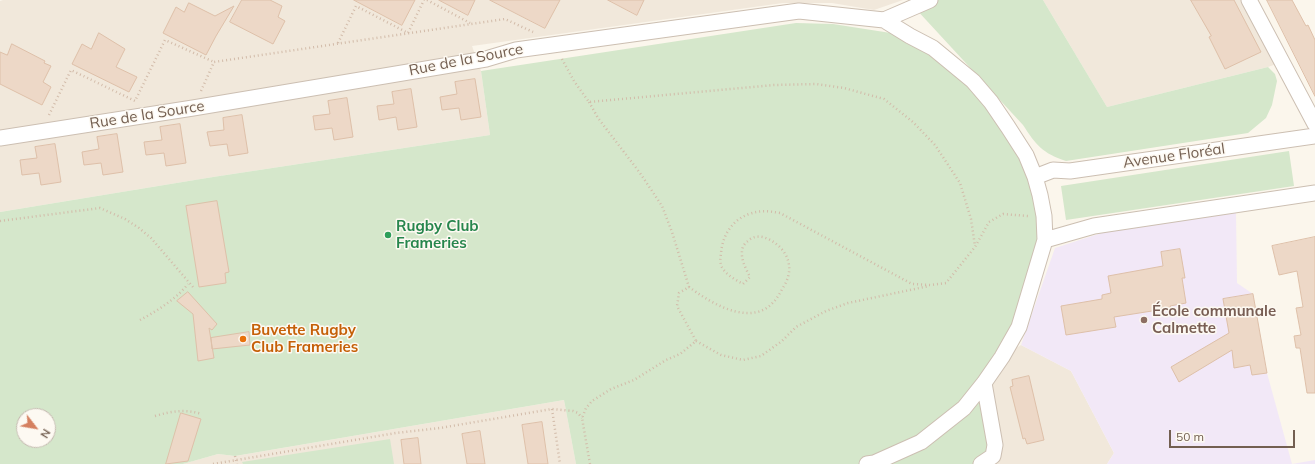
<!DOCTYPE html>
<meta charset="utf-8">
<style>
body{margin:0}
#map{position:relative;width:1315px;height:464px;overflow:hidden;background:#fbf6ec;font-family:Mulish,sans-serif}
canvas{display:block}
.north{position:absolute;left:16px;top:408px;width:40px;height:40px;box-sizing:border-box;background:#fdf9f2;border:1px solid #c6bbb2;border-radius:50%;rotate:121deg;font-size:11px;font-weight:700;line-height:16px;text-align:center;color:#735f51}
.north::after{content:'';display:block;margin:auto;width:14px;height:18px;background:#d58060;clip-path:polygon(50% 0,100% 100%,50% 72%,0 100%)}
.scale{position:absolute;left:1169px;top:430px;width:126px;height:18px;box-sizing:border-box;border:2px solid #735f51;border-top:0;padding-left:5px;font-size:12px;line-height:14px;white-space:nowrap;color:#735f51;-webkit-text-stroke:3px #fdf9f2;paint-order:stroke}
</style>
<div id="map">
<canvas width="1315" height="464"></canvas>
<div class="north">N</div>
<div class="scale">50 m</div>
</div>
<script>
const ctx = document.querySelector('canvas').getContext('2d');
ctx.lineJoin = 'round';
function paint(path, color) { ctx.fillStyle = color; ctx.fill(path, 'evenodd'); }
function strokePath(path, color, width, dash) { ctx.strokeStyle = color; ctx.lineWidth = width; ctx.lineCap = dash ? 'butt' : 'round'; ctx.setLineDash(dash || []); ctx.stroke(path); }
function drawText(font, color, halo, rows, align = 'center') {
  ctx.font = font + ' Mulish,sans-serif'; ctx.lineWidth = 3; ctx.setLineDash([]); ctx.textBaseline = 'middle'; ctx.strokeStyle = halo; ctx.fillStyle = color; for (const [text, x, y, turn = 0] of rows) {
    ctx.save(); ctx.translate(x, y); ctx.rotate((+turn || 0) * Math.PI / 180); ctx.textAlign = isNaN(turn) ? turn : align; if (halo) ctx.strokeText(text, 0, 0); ctx.fillText(text, 0, 0); ctx.restore();
  }
}
const residential = new Path2D(`
 M3 0H903L874 10 832 3H783L472 46 481 71 490 135 213 177 0 212V1Z
 M1043 0H1249L1282 62 1268 67 1107 107Z
 M1021 345 1071 371 1114 453 1107 464H867L1002 357Z
 M564 400 576 464H183L218 454 235 456Z`);
const education = new Path2D(`
 M1236 212 1237 283 1253 294 1267 373 1292 464 1315 460V464H1107L1114 453 1071 371 1021 345 1055 248 1120 227Z`);
const green = new Path2D(`
 M930 0H1043L1107 107 1268 67 1275 74 1277 81 1272 105 1266 118 1248 133 1066 161C1042 153 1036 145 1023 125L915 8Z
 M796 23 833 24 910 36 933 48 1008 127 1044 216 1019 327 984 383 995 445 981 464H576L564 400 235 456 218 454 183 464H0V212L213 177 490 135 481 71ZM24 416H48V440H24Z
 M1289 151 1294 186 1066 220 1061 186Z
 M390 439 394 464H243L242 462Z`);
const building = new Path2D(`
 M242 0H270L282 6 278 17 285 21 273 44 230 22Z
 M354 0H415L402 25Z
 M439 0H475L468 15Z
 M490 0H560L545 28Z
 M608 0H644L637 15Z
 M1191 0H1234L1261 52 1225 69 1209 37 1211 36Z
 M1267 0H1292L1306 26 1308 25 1315 40V96Z
 M189 3 215 16 234 6 216 36 206 55 163 33 176 7 184 12Z
 M99 33 125 49 116 67 137 77 129 92 72 64 82 44 91 49Z
 M12 44 45 61 44 63 51 66 43 82 51 87 42 105 0 84V52L7 55Z
 M475 79 481 117 461 120 459 108 442 110 440 97 457 94 455 82Z
 M411 89 417 127 398 130 396 117 379 120 377 106 394 104 392 92Z
 M347 98 353 137 334 140 332 128 315 130 313 116 330 114 328 101Z
 M242 115 248 153 229 156 227 144 210 146 207 132 224 130 223 118Z
 M180 124 186 163 166 166 164 153 146 155 144 142 162 140 160 127Z
 M117 134 123 172 103 175 101 163 84 165 82 152 99 149 97 137Z
 M55 144 61 182 41 185 39 173 22 175 20 160 37 158 35 147Z
 M217 201 229 272 225 273 226 283 199 287 186 206Z
 M1315 237V393H1307L1300 348H1296L1294 336 1301 335 1296 308 1303 307 1297 271 1279 275 1272 246Z
 M1180 249 1185 278H1182L1186 303 1170 306 1171 308 1114 317 1116 327 1066 335 1061 306 1102 299V295L1111 293 1108 276 1163 266 1161 252Z
 M188 292 217 324 212 330 209 328 214 358 198 361 193 314 177 301Z
 M1253 294 1267 373 1252 375 1250 365 1234 368 1232 350 1179 382 1171 367 1229 333 1223 299Z
 M249 332 250 345 212 349 211 338Z
 M1029 376 1044 440 1027 444 1025 438 1023 439 1010 387 1013 386 1012 380Z
 M181 413 201 419 188 461 166 464Z
 M542 422 548 464H528L522 425Z
 M480 431 485 464H467L462 434Z
 M418 438 421 464H404L401 440Z`);
const path = new Path2D(`
 M427 0 470 23
 M338 43 356 6 408 33 424 0
 M562 59 574 81 589 102 774 85 816 84 844 88 884 99 913 122 935 145 960 183 971 219 975 246
 M201 91 214 62 505 19 533 32
 M589 102 598 118 640 173 662 206 672 232 689 287
 M49 115 71 70 135 101 165 40 214 62
 M0 221 100 208 125 219 139 228 151 238 193 287
 M140 320C157 311 176 299 188 284
 M696 341 721 355 743 360 761 356 782 341 796 327 826 311 848 303 929 286
 M552 409 560 464
 M155 416C172 411 185 409 202 414
 M235 456 237 464
 M213 464 396 433 440 428 552 409 573 411 578 413 582 418
 M590 464 582 418 586 408 592 401 611 389 634 380 666 360 680 354 696 341 677 306 679 293 689 287C708 301 741 322 765 309 774 304 779 295 784 286 791 274 791 263 784 252 777 242 759 230 748 241 745 243 742 247 742 251 741 260 746 269 750 277L743 284C736 280 728 276 723 269 720 265 720 259 721 254 722 236 732 220 749 214 760 210 769 211 780 213L912 284 931 285 946 283 975 247 989 222 1003 214 1028 216`);
const street = new Path2D(`
 M1249 0 1315 124
 M0 138 193 108 486 59 516 50 799 11 884 20 930 0
 M1035 177 1053 170 1070 171 1315 136
 M1045 240 1094 226 1315 193
 M867 464 874 463 921 442 964 408 984 383 1002 357 1019 327 1045 240 1044 216 1040 195 1035 177 1026 155 1008 127 991 102 973 81 933 48 910 36 884 20
 M981 464 993 456 995 445 984 383`);
const markers = [
 [388,235,4,"#2e9e5b"],
 [1144,320,4,"#8d6e63"],
 [243,339,4,"#e8710a"]
];
const streetNames = [
 ["Rue de la Source",466,60,-11],
 ["Rue de la Source",147,115,-9],
 ["Avenue Floréal",1174,156,-8]
];
const leisureNames = [
 ["Rugby Club",396,226],
 ["Frameries",396,243]
];
const educationNames = [
 ["École communale",1152,311],
 ["Calmette",1152,328]
];
const foodNames = [
 ["Buvette Rugby",251,330],
 ["Club Frameries",251,347]
];
paint(residential, '#f1e8db');
paint(education, '#f2e8f7');
paint(green, '#d5e7cb');
paint(building, '#edd8c7');
strokePath(building, '#dec0a9', 1);
strokePath(street, '#ccbfb2', 17);
strokePath(path, '#d2bba9', 2.5, [1, 3]);
strokePath(street, '#fff', 15);
for (const [x, y, r, color] of markers) { const dot = new Path2D(); dot.arc(x, y, r, 0, 2 * Math.PI); ctx.fillStyle = color; ctx.fill(dot); strokePath(dot, '#fdf9f2', 1.5); }
drawText('15px', '#735f51', '#fdf9f2', streetNames);
drawText('bold 15px', '#27864d', '#fdf9f2', leisureNames, 'left');
drawText('bold 15px', '#785e54', '#fdf9f2', educationNames, 'left');
drawText('bold 15px', '#c56008', '#fdf9f2', foodNames, 'left');
</script>
